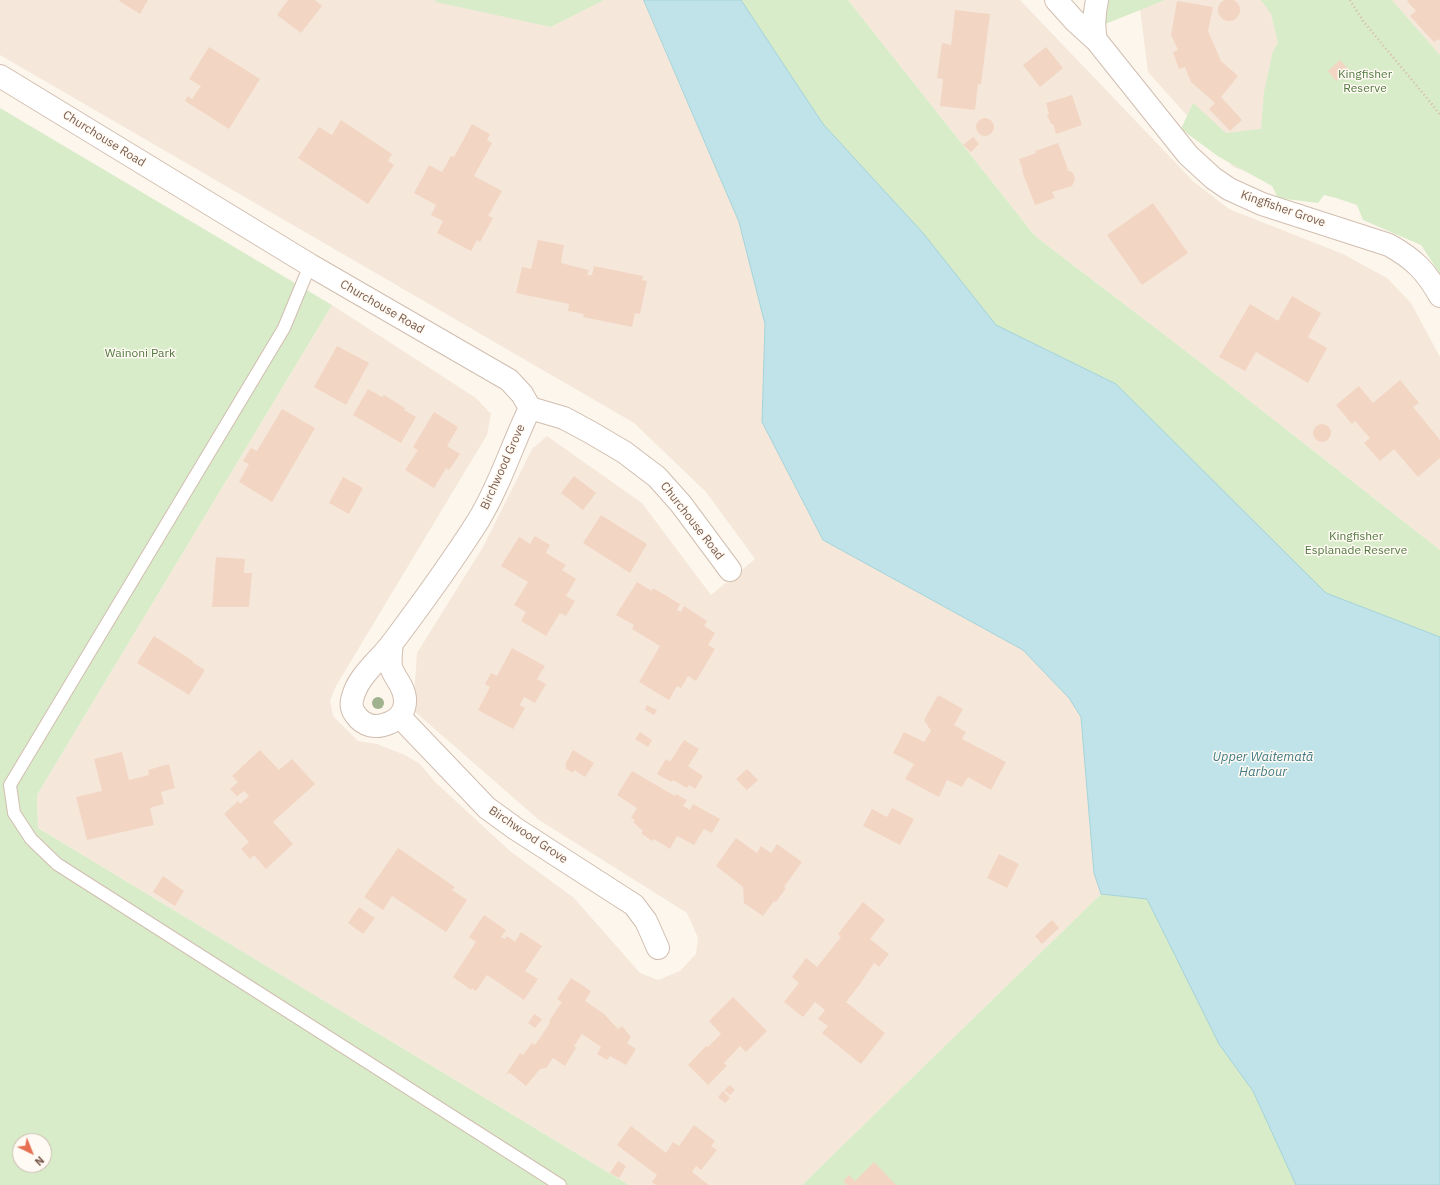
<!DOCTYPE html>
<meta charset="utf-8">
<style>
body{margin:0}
#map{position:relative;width:1440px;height:1185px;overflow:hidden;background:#fdf6ec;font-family:"IBM Plex Sans",sans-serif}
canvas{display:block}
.north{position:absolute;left:12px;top:1133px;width:40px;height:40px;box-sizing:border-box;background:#fffaf3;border:1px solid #cabbb1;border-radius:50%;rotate:137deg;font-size:11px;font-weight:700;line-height:16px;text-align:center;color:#7a5c4d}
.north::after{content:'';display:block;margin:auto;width:14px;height:18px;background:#e76f51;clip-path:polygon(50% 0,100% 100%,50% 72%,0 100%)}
</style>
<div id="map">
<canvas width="1440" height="1185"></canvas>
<div class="north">N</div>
</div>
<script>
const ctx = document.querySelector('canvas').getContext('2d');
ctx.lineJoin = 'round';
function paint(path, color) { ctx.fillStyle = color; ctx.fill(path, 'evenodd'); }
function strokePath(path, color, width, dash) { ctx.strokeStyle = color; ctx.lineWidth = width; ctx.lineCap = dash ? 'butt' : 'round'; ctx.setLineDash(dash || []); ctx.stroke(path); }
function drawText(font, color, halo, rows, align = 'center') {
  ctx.font = font + ' "IBM Plex Sans",sans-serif'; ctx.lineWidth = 3; ctx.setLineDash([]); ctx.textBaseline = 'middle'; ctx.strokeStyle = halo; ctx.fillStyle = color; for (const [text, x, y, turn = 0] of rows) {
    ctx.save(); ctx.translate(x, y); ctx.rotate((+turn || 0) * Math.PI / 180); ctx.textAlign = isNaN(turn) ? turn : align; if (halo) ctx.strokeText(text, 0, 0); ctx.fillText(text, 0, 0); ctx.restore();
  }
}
const residential = new Path2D(`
 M0 0H531L551 27 604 0H644L739 222 765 324 762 422 823 540 1023 650 1069 698 1081 717 1094 873 1101 894 802 1185H629L38 828 37 795 332 305 476 398 491 414 487 435 336 686 330 701 333 716 358 741 377 744 405 755 420 764 435 782 510 851 574 898 640 973 658 980 680 971 696 954 698 938 687 913 539 820 413 710 417 653 483 547 532 449 547 436 642 503 711 595 755 559 706 492 634 423 0 55Z
 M848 0H1020L1194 182 1229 209 1343 254 1387 278 1411 303 1440 357V550L1204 365 1035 236Z
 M1165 0H1267L1292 94 1301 191 1233 167 1148 72 1140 9Z
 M1392 0H1440V55Z`);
const green = new Path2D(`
 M435 0H604L551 27 436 2Z
 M644 0H848L1035 236 1204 365 1440 550V1185H802L1101 894 1094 873 1081 717 1069 698 1023 650 823 540 762 422 765 324 739 222Z
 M1109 0H1165L1105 24Z
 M1261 0H1392L1440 55V274L1421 245 1363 220 1357 205 1336 198 1324 195 1318 203 1278 198 1272 186 1219 157 1181 129 1193 103 1226 133 1261 129 1264 92 1273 51 1278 43 1271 14Z
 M0 108 332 305 37 795 38 828 629 1185H0ZM20 1141H44V1165H20Z`);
const water = new Path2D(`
 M644 0H741L823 124 923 233 996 325 1116 384 1326 593 1440 637V1185H1296L1253 1091 1219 1044 1147 899 1101 894 1094 873 1081 717 1069 698 1023 650 823 540 762 422 765 324 739 222Z`);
const building = new Path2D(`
 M1218 10a11 11 0 1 1 22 0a11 11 0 1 1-22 0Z
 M120 0H148L140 14 119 1Z
 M288 0H315L322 6 301 33 277 15Z
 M1408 0H1440V41L1438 39 1434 42 1410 16 1416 11 1407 1Z
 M1177 1 1213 7 1208 31 1221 61 1238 76 1221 97 1242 120 1230 131 1209 109 1215 103 1191 82 1185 67 1179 69 1173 52 1178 50 1171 35Z
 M955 10 990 14 981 84H978L975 110 940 106 943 79 937 78 942 43 951 45Z
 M209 47 260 79 229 129 185 101 188 96 192 99 201 86 189 79Z
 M1046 47 1063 68 1040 87 1023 65Z
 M1340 60 1349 70 1336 81 1328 71Z
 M1072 95 1082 125 1056 134 1053 124H1051L1047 115 1049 114 1046 103Z
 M976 127a9 9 0 1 1 18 0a9 9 0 1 1-18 0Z
 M341 120 392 154 388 161 394 165 368 204 298 158 319 127 332 135Z
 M472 124 490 134 487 140 492 143 474 176 502 191 488 216 493 218 480 242 477 240 471 251 437 233 443 221 431 215 436 205 414 193 429 165 442 172 451 156 454 157Z
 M973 137 979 144 971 152 963 145Z
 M1058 143 1068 169H1066L1073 173 1075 179 1072 186 1052 192 1055 198 1035 205 1022 171H1023L1019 159 1036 153 1035 151Z
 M1153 203 1188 253 1142 285 1107 235Z
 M538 240 564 245 561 263 589 270 587 275H592L594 266 643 276 642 280 647 281 640 314 635 313 632 327 583 317 584 314 568 311 569 304 516 293 522 267 531 269Z
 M1292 296 1321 313 1308 337 1327 348 1308 383 1256 352 1245 371 1219 357 1250 304 1278 321Z
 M337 346 369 363 346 405 314 387Z
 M1400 380 1419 403 1413 407 1440 440V458L1418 477 1394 449 1380 461 1364 443 1370 438 1355 421 1352 424 1336 405 1359 386 1373 403Z
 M368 389 382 397 384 395 405 408 404 410 416 417 401 443 353 415Z
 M282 409 315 428 272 502 239 482 249 464 243 461 251 448 257 451Z
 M434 412 458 427 447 446 460 454 449 470 446 468 434 488 405 470 418 450 413 447Z
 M1313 433a9 9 0 1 1 18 0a9 9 0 1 1-18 0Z
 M574 476 596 493 583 510 561 493Z
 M343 477 363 488 349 514 329 503Z
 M601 515 647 544 630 573 583 543Z
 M535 536 550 545 546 553 566 565 562 570 576 579 566 596 575 601 566 616 560 613 546 636 521 621 526 612 514 605 528 582 501 566 519 537 530 544Z
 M216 557 245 559 244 573H252L249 607H212Z
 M637 582 652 591 653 588 680 604 677 610 681 612 684 606 707 621 704 626 715 633 708 645 715 649 696 681 688 676 681 688 677 686 669 700 639 682 660 646 632 629 634 625 616 615Z
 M154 636 193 661 192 662 205 670 189 695 137 663Z
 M512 648 545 666 537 679 546 684 535 703 524 697 520 705 525 708 513 729 478 710 490 687 485 684 491 673 497 676Z
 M938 695 963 709 954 725 966 732 962 739 1006 762 991 790 968 777 962 787 947 780 939 797 905 779 914 764 893 753 904 732 924 742 931 731 924 720Z
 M647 705 657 710 654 715 645 710Z
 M640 732 652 740 648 747 635 739Z
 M684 740 699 749 688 766 703 776 695 789 689 785 687 788 673 780 671 782 657 774 666 759 670 762Z
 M260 750 279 770 292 759 315 784 273 822 293 844 266 869 254 855 250 859 241 849 249 842 224 814 238 801 240 804 249 796 244 791 237 796 230 789 238 782 232 776Z
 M573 750 594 763 585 777 574 770 573 773 565 768 567 766 565 765Z
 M122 752 129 780 149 775 148 770 169 764 175 788 161 792 164 804 150 808 154 825 87 840 76 797 102 791 94 759Z
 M747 769 758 780 747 790 736 779Z
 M632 771 675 796 676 794 687 800 683 806 690 810 693 804 720 819 712 833 704 829 694 845 677 836 670 849 654 839 652 841 641 833 643 831 633 822 635 820 631 818 637 808 617 795Z
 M892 808 914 819 900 845 863 826 872 809 887 817Z
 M736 838 757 853 761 846 771 853 777 844 802 862 784 887 786 888 776 902 774 901 763 916 744 903 743 887 716 866Z
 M398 848 455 887 452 890 467 900 446 932 392 896 383 910 364 897Z
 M999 854 1019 864 1007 888 987 878Z
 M163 876 184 891 175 906 153 892Z
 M863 902 885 920 870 939 889 954 879 967 874 963 860 984 846 1002 885 1033 861 1064 822 1033 828 1026 818 1019 825 1010 815 1002 803 1017 784 1002 799 983 792 977 806 958 817 967 841 937 838 934Z
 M359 907 375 918 363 934 348 923Z
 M484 915 506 930 501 937 505 939 507 936 515 942 521 932 542 946 525 971 538 979 524 1000 487 975 476 991 472 988 471 990 453 977 476 942 469 937Z
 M1052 920 1059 928 1042 944 1035 936Z
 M571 978 591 991 585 1001 604 1014 618 1029 622 1026 631 1037 627 1043 636 1049 626 1065 610 1056 607 1060 597 1054 601 1047 582 1034 574 1046 576 1048 565 1066 553 1058 546 1068 540 1069 526 1086 510 1073 506 1074 520 1053 523 1055 532 1043 535 1045 550 1023 549 1021 562 1002 557 999Z
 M733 997 767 1031 746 1052 740 1046 724 1063 727 1066 708 1085 688 1065 706 1046 708 1047 721 1034 709 1021Z
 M534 1014 542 1019 535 1028 528 1023Z
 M730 1085 735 1090 730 1095 724 1090Z
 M723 1091 730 1098 725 1103 718 1097Z
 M694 1125 715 1141 711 1146 717 1150 701 1170 696 1166 692 1172 709 1185H656L652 1182 657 1175 617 1145 631 1126 666 1153 673 1142 679 1146Z
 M618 1161 626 1166 619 1178 610 1173Z
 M874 1162 896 1185H847L843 1181 849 1175 855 1181Z`);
const path = new Path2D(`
 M1350 0 1363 21 1431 103 1440 115`);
const service = new Path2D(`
 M310 265 284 328 10 785 14 813 31 839 57 864 560 1185`);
const minor = new Path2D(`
 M1056 0 1074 20 1096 40 1188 155 1213 178 1229 189 1262 204 1389 245C1414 259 1426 271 1440 296
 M1096 40C1093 26 1094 14 1097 0
 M0 76 310 265 509 380 522 394 530 408 564 418 590 432 624 452 657 477 681 504 730 570
 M392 643C391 651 390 660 391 667 393 674 398 680 401 686 409 701 405 717 389 723 376 729 363 726 355 714 352 710 351 705 352 700 357 676 379 661 393 642 423 602 452 562 478 521 500 485 512 445 530 408
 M400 717 487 808 516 829 634 905 646 921 658 948`);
const trees = [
 [378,703]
];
const parkNames = [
 ["Kingfisher",1365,75],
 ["Reserve",1365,89],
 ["Wainoni Park",140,354],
 ["Kingfisher",1356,537],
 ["Esplanade Reserve",1356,551]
];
const streetNames = [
 ["Churchouse Road",104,139,32],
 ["Kingfisher Grove",1283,209,19],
 ["Churchouse Road",382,307,30],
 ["Birchwood Grove",503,467,-66],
 ["Churchouse Road",692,521,52],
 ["Birchwood Grove",528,835,34]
];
const waterNames = [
 ["Upper Waitematā",1263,757],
 ["Harbour",1263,772]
];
paint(residential, '#f5e8da');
paint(green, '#d8ecc9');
paint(water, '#bfe3e8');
strokePath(water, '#a5d3da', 1);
paint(building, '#f3d5c3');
strokePath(service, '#d1beb0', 14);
strokePath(minor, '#d1beb0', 24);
strokePath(path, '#d9b8a5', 2.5, [1, 3]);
strokePath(service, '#fff', 12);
strokePath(minor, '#fff', 22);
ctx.fillStyle = '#a0b28e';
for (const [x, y] of trees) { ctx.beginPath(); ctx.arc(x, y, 6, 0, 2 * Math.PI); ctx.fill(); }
drawText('12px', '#537a41', '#fffaf3', parkNames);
drawText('12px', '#7a5c4d', '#fffaf3', streetNames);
drawText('italic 13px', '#437c86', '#fffaf3', waterNames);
</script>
